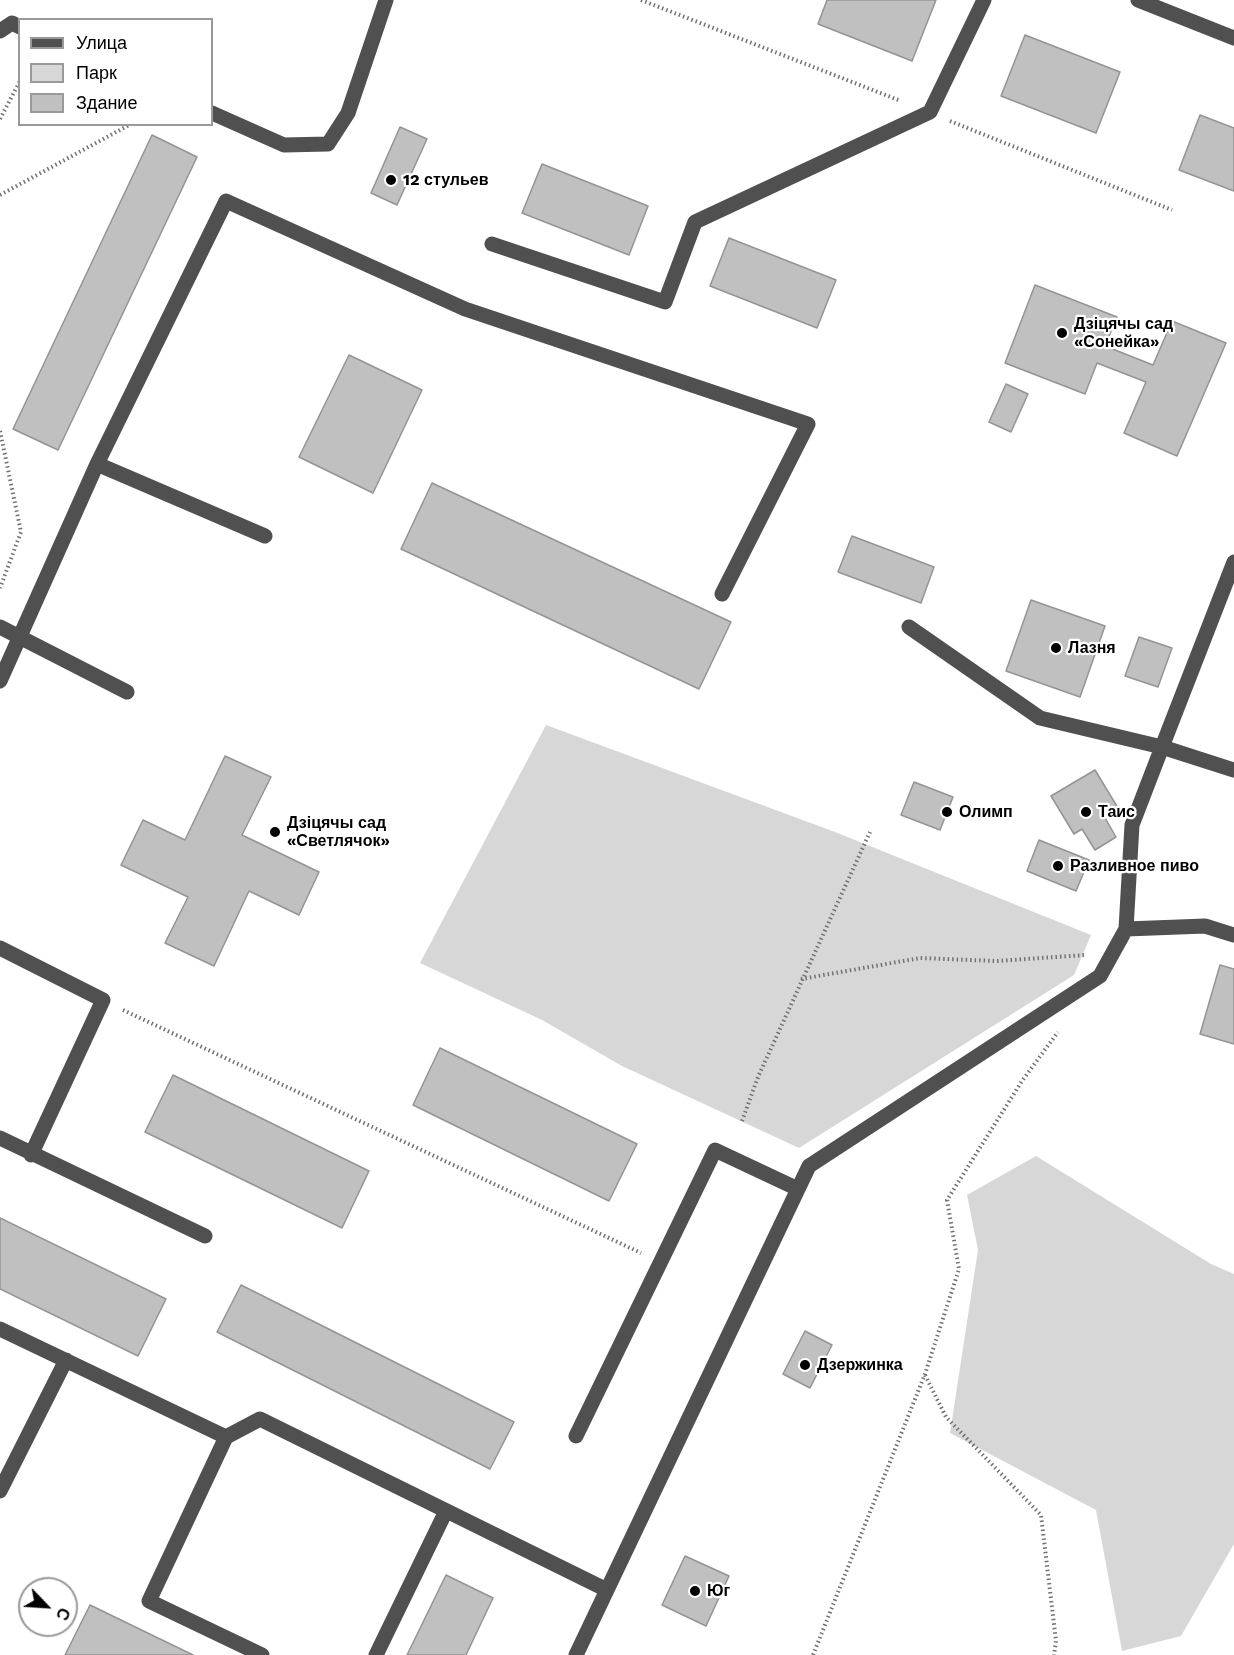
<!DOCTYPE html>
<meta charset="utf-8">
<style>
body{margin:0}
#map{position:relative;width:1234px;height:1655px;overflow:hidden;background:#fff;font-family:"Work Sans",sans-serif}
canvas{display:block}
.legend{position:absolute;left:18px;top:18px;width:195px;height:108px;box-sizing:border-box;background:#fff;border:2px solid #999;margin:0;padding:8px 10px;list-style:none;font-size:18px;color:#000}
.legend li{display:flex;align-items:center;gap:12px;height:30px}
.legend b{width:30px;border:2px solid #999}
.north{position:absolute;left:18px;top:1577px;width:60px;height:60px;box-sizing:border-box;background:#fff;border:2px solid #999;border-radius:50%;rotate:115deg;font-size:16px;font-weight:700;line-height:24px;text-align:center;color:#000}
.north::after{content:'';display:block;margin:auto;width:21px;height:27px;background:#000;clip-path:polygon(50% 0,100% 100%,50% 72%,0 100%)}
</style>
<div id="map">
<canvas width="1234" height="1655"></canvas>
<ul class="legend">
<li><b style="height:8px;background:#505050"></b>Улица</li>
<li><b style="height:16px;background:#d7d7d7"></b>Парк</li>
<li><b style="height:16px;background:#c0c0c0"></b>Здание</li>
</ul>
<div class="north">С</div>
</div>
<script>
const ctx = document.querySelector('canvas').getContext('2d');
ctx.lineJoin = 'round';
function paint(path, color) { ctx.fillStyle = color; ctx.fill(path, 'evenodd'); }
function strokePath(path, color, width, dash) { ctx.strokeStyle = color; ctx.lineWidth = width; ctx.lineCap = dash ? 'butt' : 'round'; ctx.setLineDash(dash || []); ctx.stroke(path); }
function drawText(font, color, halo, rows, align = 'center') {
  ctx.font = font + ' "Work Sans",sans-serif'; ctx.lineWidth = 4.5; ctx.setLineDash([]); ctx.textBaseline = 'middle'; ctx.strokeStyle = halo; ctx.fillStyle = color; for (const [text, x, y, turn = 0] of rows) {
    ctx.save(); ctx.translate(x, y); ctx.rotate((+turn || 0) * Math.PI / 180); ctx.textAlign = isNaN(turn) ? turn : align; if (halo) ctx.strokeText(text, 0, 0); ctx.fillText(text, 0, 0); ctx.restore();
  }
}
const green = new Path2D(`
 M546 725 835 832 1091 935 1074 975 799 1148 622 1066 542 1020 420 963Z
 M1036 1156 1211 1264 1234 1274V1544L1181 1636 1122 1651 1096 1510 950 1433 978 1250 967 1195Z`);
const building = new Path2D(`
 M827 0H936L912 61 818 24Z
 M1025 35 1120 72 1096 133 1001 96Z
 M1200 115 1234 128V191L1179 170Z
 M400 127 427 139 397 205 371 193Z
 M152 135 197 157 58 450 13 429Z
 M542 164 648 206 629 255 522 213Z
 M729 238 836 280 817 328 710 286Z
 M1035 285 1117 317 1105 346 1153 365 1172 321 1226 343 1177 456 1124 433 1146 382 1097 363 1085 394 1005 363Z
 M349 355 422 390 373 493 299 457Z
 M1006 384 1028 394 1011 432 989 422Z
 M432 483 731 622 699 689 401 549Z
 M852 536 934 567 921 603 838 572Z
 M1031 600 1105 626 1080 697 1006 671Z
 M1139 637 1172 648 1158 687 1125 676Z
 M225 756 271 777 242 835 319 872 299 915 249 891 214 966 165 943 188 897 121 865 143 820 185 840Z
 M1095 770 1118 808 1104 816 1116 837 1095 850 1082 829 1074 834 1051 796Z
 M914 782 953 797 940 830 901 815Z
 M1039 840 1089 860 1076 891 1027 871Z
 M1220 965 1234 969V1044L1200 1034Z
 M440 1048 637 1144 609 1201 413 1105Z
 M173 1075 369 1171 342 1228 145 1132Z
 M0 1218 166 1299 138 1356 0 1289Z
 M241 1285 514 1422 490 1469 217 1332Z
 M805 1331 832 1345 810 1388 783 1374Z
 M685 1556 729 1576 706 1626 662 1605Z
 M446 1575 493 1598 466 1655H407Z
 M90 1605 193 1655H65Z`);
const path = new Path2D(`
 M641 0 901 101
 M0 119 20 81
 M950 121 1172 210
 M0 195 131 124
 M0 431 21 532 0 588
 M801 979 920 958 997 961 1085 955
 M123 1010 641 1253
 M742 1121 758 1077 870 832
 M925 1375 946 1417 1041 1515 1056 1641 1054 1655
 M813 1655 925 1374 959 1269 947 1200 1022 1081 1058 1032`);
const minor = new Path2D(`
 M1138 0 1234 38
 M0 31 12 23 20 27
 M212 113 284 145 328 144 348 113 386 0
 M492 244 665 302 695 222 930 112 984 0
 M97 464 265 536
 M1234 562 1162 747 1234 770
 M0 627 127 692
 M909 627 1040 718 1162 747 1132 825 1126 929 1205 926 1234 935
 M0 681 97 464 226 201 465 309 808 424 722 594
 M0 948 103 1000 31 1155
 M0 1138 205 1236
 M0 1329 226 1437 260 1419 607 1590
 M576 1436 715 1150 798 1189
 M226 1437 149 1601 262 1655
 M0 1491 66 1360
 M376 1655 446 1511
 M576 1655 809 1166 1100 976 1126 929`);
const markers = [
 [391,180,6,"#000"],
 [1062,333,6,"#000"],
 [1056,648,6,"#000"],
 [947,812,6,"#000"],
 [1086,812,6,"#000"],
 [275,832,6,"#000"],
 [1058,866,6,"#000"],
 [805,1365,6,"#000"],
 [695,1591,6,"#000"]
];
const poiNames = [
 ["12 стульев",403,180],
 ["Дзіцячы сад",1074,324],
 ["«Сонейка»",1074,342],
 ["Лазня",1068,648],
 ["Олимп",959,812],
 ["Таис",1098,812],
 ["Дзіцячы сад",287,823],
 ["«Светлячок»",287,841],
 ["Разливное пиво",1070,866],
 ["Дзержинка",817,1365],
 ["Юг",707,1591]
];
paint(green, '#d7d7d7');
paint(building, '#c0c0c0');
strokePath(building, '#949494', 1.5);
strokePath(path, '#727272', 4, [1.5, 3]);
strokePath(minor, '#505050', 15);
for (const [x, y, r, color] of markers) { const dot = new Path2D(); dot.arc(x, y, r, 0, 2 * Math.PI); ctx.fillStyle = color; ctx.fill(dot); strokePath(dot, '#fff', 2); }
drawText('bold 16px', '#000', '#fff', poiNames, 'left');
</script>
